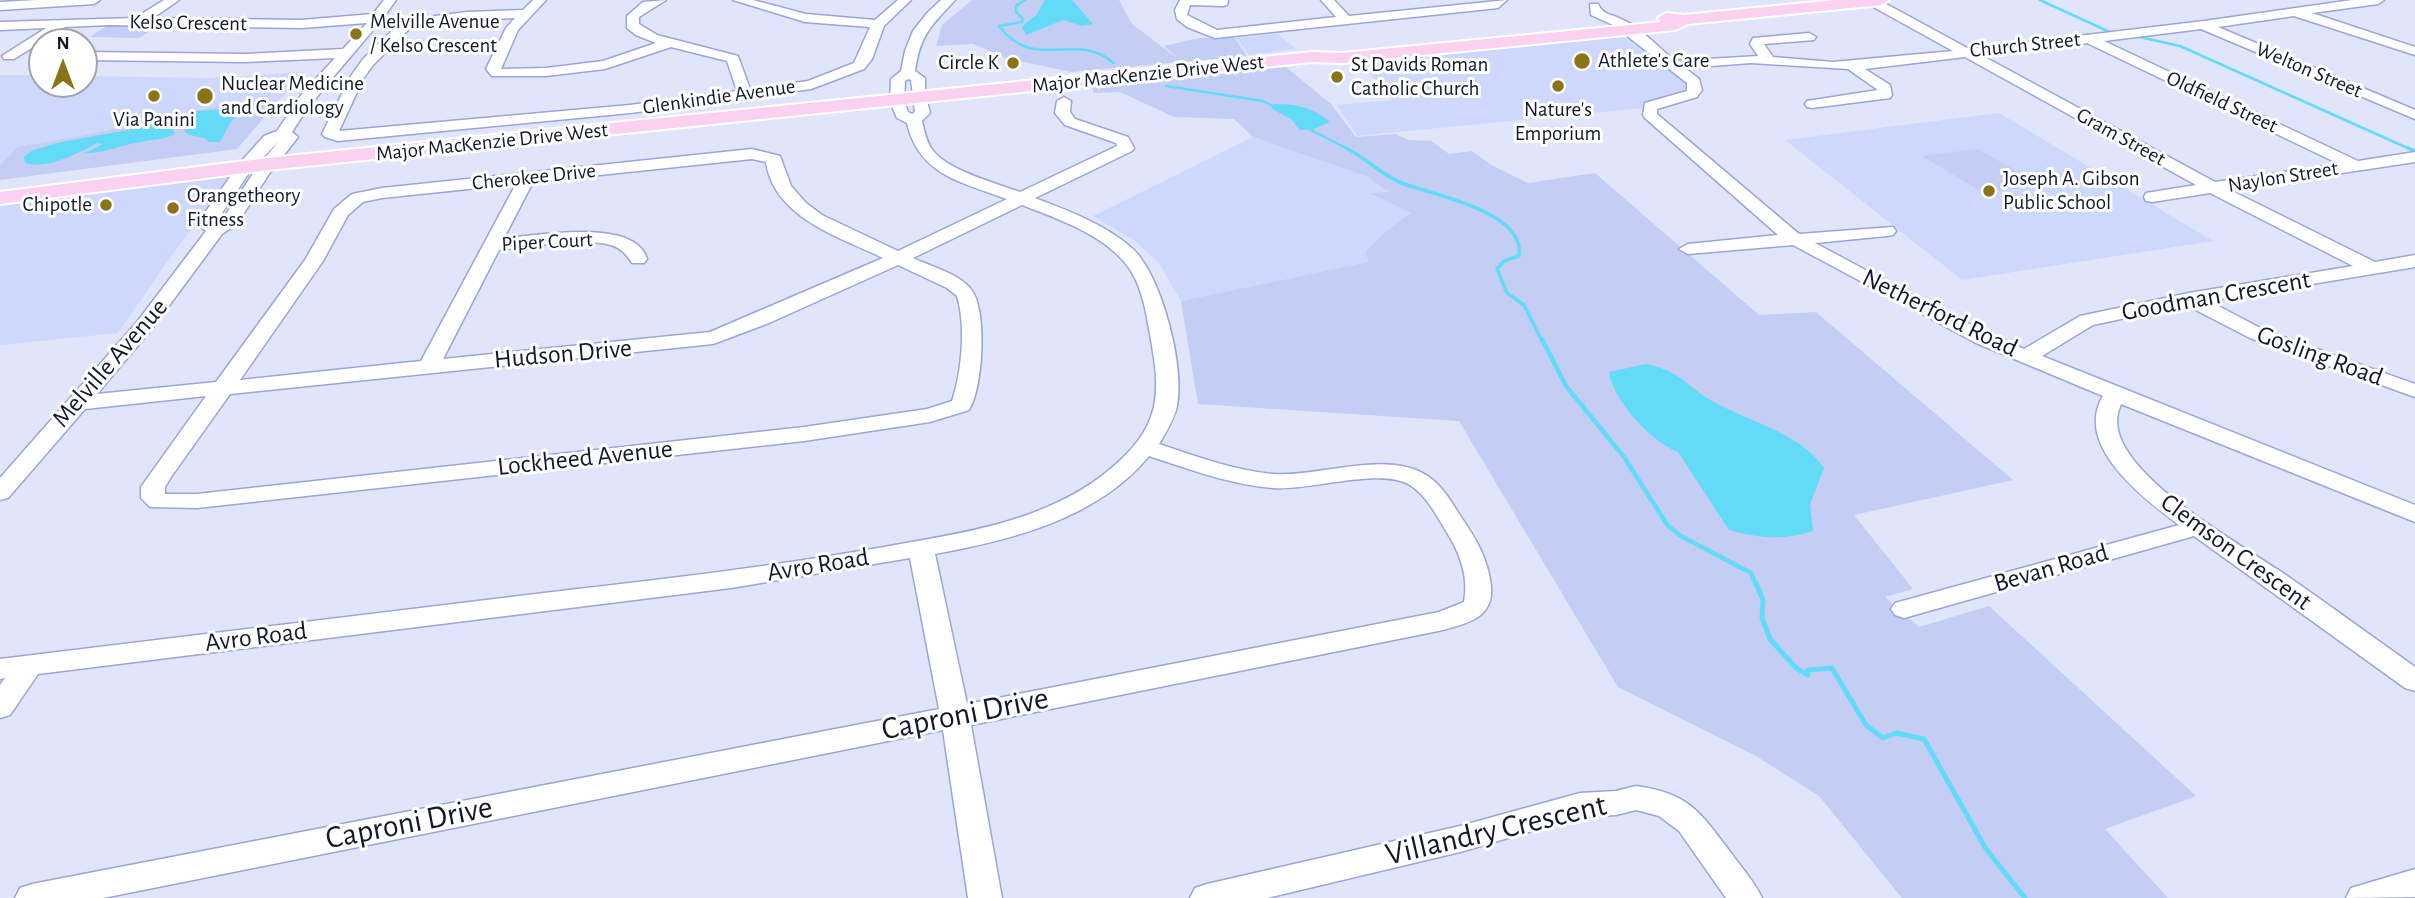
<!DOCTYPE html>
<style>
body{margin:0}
#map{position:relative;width:2415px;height:898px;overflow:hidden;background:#e0e5fb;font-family:"Alegreya Sans",sans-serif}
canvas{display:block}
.north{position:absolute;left:28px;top:28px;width:70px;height:70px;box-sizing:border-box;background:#fff;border:2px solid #a1a3ab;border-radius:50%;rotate:0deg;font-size:19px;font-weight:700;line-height:28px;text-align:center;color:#15182c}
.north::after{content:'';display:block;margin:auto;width:24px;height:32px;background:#897416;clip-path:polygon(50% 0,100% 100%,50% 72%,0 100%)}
</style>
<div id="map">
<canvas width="2415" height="898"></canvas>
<div class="north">N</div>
</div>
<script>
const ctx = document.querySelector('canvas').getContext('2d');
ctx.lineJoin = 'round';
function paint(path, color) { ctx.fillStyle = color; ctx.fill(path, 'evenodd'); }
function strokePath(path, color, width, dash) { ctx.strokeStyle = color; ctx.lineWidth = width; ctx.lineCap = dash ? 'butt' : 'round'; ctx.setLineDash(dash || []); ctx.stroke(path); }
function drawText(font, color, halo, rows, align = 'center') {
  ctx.font = font + ' "Alegreya Sans",sans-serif'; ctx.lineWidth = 6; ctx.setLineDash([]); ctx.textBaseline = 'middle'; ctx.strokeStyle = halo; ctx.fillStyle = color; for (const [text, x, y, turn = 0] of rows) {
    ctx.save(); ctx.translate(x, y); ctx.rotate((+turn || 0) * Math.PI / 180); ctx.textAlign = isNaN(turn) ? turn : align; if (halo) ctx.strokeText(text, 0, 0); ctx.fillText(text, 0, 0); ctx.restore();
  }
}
const built = new Path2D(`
 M1278 34 1296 49 1249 55 1236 38Z
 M1609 35 1623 37 1685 81 1686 90 1661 97 1643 108 1357 136 1337 105 1392 100 1360 62Z
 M305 72 279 100 231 103 85 135 17 147 0 165V75H42V84H84V76L211 78Z
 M1999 113 2213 241 1962 280 1785 140Z
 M1253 137 1368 177 1423 215 1369 262 1181 301 1159 263 1135 241 1093 216Z
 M232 175 172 255 118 333 0 345V206Z`);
const green = new Path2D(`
 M972 0H1119L1132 24 1177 58 1164 46 1200 38H1235L1247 56 1071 72 1006 58 973 44 936 46 942 25Z
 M108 25 160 26 138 38 90 37Z
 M1286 67 1331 104 1356 137 1396 134 1408 140 1431 141 1449 154 1472 151 1491 165 1528 183 1595 173 1759 315 1816 312 2013 480 1854 515 1913 589 1885 597 1919 627 1989 606 2196 796 2105 829 2168 898H1902L1819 796 1756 756 1618 687 1459 421 1198 404 1181 301 1369 262 1366 252 1384 233 1411 213 1370 193 1389 192 1368 177 1253 137 1234 119 1174 117 1120 92 1094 93 1092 87Z
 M279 100 237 149 0 180V165L17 147 85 135 231 103Z
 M1977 149 2042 185 1984 193 1922 156Z`);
const water = new Path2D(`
 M1045 0H1072L1093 24 1082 26 1063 20 1026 35 1022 27 1037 14Z
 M1276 104C1298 104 1313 108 1330 122L1311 130H1300L1291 119 1272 109 1271 105Z
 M236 109 241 111 230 123 220 142H208L207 139 187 134 181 124 172 127 175 134C163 140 153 139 141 142 121 145 105 153 85 153L103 144 98 143C77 153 49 170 25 163L24 157 31 151 61 142 145 127 196 111Z
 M1646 364C1678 371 1682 381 1707 398 1744 421 1799 431 1824 468L1810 504 1813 531C1784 541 1758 538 1729 530L1678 452C1651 442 1612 399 1609 372Z`);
const streamFar3 = new Path2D(`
 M1025 0 1016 6V12L1023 19 1022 22 999 26C1034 73 1075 30 1114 63
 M2040 0 2112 33
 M2135 36 2180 46 2412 150
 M1166 86 1263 101 1271 105
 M1311 130 1350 150`);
const streamFar2 = new Path2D(`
 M1346 148C1366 158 1381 175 1402 183 1432 195 1526 211 1519 256L1504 261 1497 269 1507 293 1524 305 1542 341
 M2408 148 2415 151`);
const streamFar1 = new Path2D(`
 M1542 339 1566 386 1624 457 1668 526 1681 536 1751 573 1756 585`);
const stream = new Path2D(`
 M1756 583 1763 600 1762 618 1770 639 1796 668 1808 675V670L1832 668 1866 725 1883 738 1896 733 1924 739 1986 849 2025 898`);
const minor = new Path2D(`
 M36 0H100L94 4 0 10V2Z
 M164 0H179L153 18 301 20 373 14 384 0H396C364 46 322 84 292 132L298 137 269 174 237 224 222 234 151 330 97 394 216 382 305 260 334 209 352 194 382 188 752 149 780 156 791 186 806 203 822 215 898 251 1007 199C961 182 919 175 907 123L897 118 890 101 891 79 901 71 905 51 913 31 928 12 941 0H955C932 25 920 34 915 71L925 78V93L930 113 922 121C924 130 926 140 931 148 945 170 996 183 1020 192L1117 146 1116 143 1065 125 1055 113 1057 101 1064 97 1071 101 1070 112 1075 119 1128 137 1134 148 1132 151 1035 198C1069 211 1107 225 1134 250 1162 278 1185 367 1177 406 1174 420 1166 432 1159 444 1195 456 1233 470 1272 474 1318 478 1389 448 1429 477 1442 486 1451 501 1459 514 1475 537 1488 558 1491 586 1494 617 1469 623 1443 630L971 725 1002 898H968L943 730 103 898H15L20 888 32 884 939 709 910 558 731 588 38 674 10 715 0 718V685L5 678 0 679V659C189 636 379 613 569 590 672 578 776 566 878 548 956 534 1039 524 1103 475 1164 427 1162 395 1148 324 1145 305 1140 284 1129 268 1106 235 1058 219 1022 205L913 258C930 266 957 273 970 288 988 307 983 389 969 410L930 422 804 441 197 508 150 507 141 498V487L206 396 85 409 8 498 0 500V478L137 322 206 231 197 224 239 164 264 136 277 131 302 94 335 58 245 62 84 60V52L245 54 343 49 367 23 301 28 108 25 65 27 14 59H4L2 56 46 28 0 30V22L135 18ZM908 79 911 80 915 112 912 114 908 112 904 101 905 81ZM279 141 256 169 225 216 216 222 251 170ZM752 159 766 162C774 218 840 237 883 258L710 332 443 359 499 250C528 247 584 237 611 245 621 248 627 255 632 263H644L647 259C635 217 537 236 504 238L533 182ZM516 184 421 361 240 380 323 261 348 215 363 202 382 198ZM898 265 947 288 957 296C966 326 962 371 952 401L927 409 804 427 197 494H165V487L171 477 230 394 713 344 769 323ZM1149 456C1189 469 1231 485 1273 488 1309 491 1381 467 1410 485 1426 495 1437 516 1446 531 1460 553 1469 577 1464 602L1439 612 967 704 935 554C1011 540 1097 519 1149 456Z
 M533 0H546L518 30 501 69 546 68 603 61 656 43 636 35 627 28V16L643 2 666 0 639 17V24L657 35 738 56 750 89 808 81 854 63 870 27 805 22 733 0H753L806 14 875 20 898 0H911L884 26 872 59 864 69 811 89 630 113 338 141 325 137 322 134 351 76 363 59 403 20 467 12 523 10ZM515 18 506 28 486 69 492 76H546L605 69 671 47 727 61 737 91 630 105 339 131 363 79 373 65 412 26 467 20Z
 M1180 0H1228L1227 5 1223 6 1190 5 1187 15 1217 30 1336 17 1321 0H1334L1349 16 1507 0 1498 8 1215 38 1187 27 1177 19 1175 10Z
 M1867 0H1879L1969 49 2204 21 2352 0H2384L2378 4 2312 13 2415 47V55L2294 16 2218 27 2415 110V119L2201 29 2104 41 2358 161 2415 152V162L2230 190 2375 262 2415 255V267L2209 301 2264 330 2415 384V397L2250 338 2186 305 2093 325 2042 356 2415 505V522L2121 404C2114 420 2117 434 2126 449 2154 495 2234 541 2280 571 2325 602 2370 635 2415 667V691L2405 688 2194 536 1904 618 1895 615 1891 609 1895 603 2179 525C2144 499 2073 445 2103 396L1976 343 1793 245 1688 254 1679 249 1688 244 1778 235 1645 118 1643 115 1645 103 1687 91V83L1613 25 1591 15 1590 4H1598C1603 15 1611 14 1621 19 1640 27 1659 48 1675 61L1758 56 1750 44 1753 38 1809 33 1816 37 1814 40 1764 44 1773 57 1833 62 1953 51 1868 4ZM2087 43 2339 164 2215 182 1981 55ZM1965 57 2196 185 2146 193 2144 197 2146 201 2152 202 2210 193 2353 266 2189 293 2080 316 2024 349 1946 313 1815 243 1887 236 1893 235 1896 231 1893 227 1799 234 1657 114V109L1697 97 1702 90 1699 79 1685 68 1751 63 1848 69 1878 90 1807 101 1805 104 1807 107 1812 108 1890 98 1892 95 1890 85 1865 69Z
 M1636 786C1689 793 1700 812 1731 853 1741 867 1754 881 1762 898H1726L1679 831 1659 816 1636 810 1616 815 1580 817 1460 852 1267 898H1190L1195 888 1207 884 1460 826 1580 793 1616 791Z
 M2415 869V897L2346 898 2351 888Z`);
const major = new Path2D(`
 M1836 0H1889L1881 5 1688 24 1675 30 1342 63 1312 62 268 170 0 204V192L268 158 1312 52 1342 53 1661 22 1658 18 1666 13 1684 15Z`);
const markers = [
 [356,34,7,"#897416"],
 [1582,61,9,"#897416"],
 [1013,63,7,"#897416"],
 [1337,77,7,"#897416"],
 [1558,86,7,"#897416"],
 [154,96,7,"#897416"],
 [205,96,9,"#897416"],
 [1989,191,7,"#897416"],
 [106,205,7,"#897416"],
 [173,208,7,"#897416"]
];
const farPoinames = [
 ["Melville Avenue",370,22],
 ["/ Kelso Crescent",370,46],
 ["Athlete's Care",1598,61],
 ["Circle K",999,63,"right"],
 ["St Davids Roman",1351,65],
 ["Catholic Church",1351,89],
 ["Nuclear Medicine",221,84],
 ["and Cardiology",221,108],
 ["Nature's",1558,110,"center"],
 ["Emporium",1558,134,"center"],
 ["Via Panini",154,120,"center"],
 ["Joseph A. Gibson",2003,179],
 ["Public School",2003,203],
 ["Orangetheory",187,196],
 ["Fitness",187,220],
 ["Chipotle",92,205,"right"]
];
const farStreetnames = [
 ["Kelso Crescent",188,23,1],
 ["Church Street",2025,45,-6],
 ["Welton Street",2309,70,23],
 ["Major MacKenzie Drive West",1148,74,-6],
 ["Glenkindie Avenue",719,97,-8],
 ["Oldfield Street",2222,102,25],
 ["Gram Street",2121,137,29],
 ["Major MacKenzie Drive West",492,142,-6],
 ["Cherokee Drive",534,177,-6],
 ["Naylon Street",2283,177,-9],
 ["Piper Court",547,242,-3]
];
const streetNames = [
 ["Goodman Crescent",2216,296,-10],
 ["Netherford Road",1940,313,26],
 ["Hudson Drive",563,354,-5],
 ["Gosling Road",2320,356,20],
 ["Melville Avenue",110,363,-49],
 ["Lockheed Avenue",585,458,-6],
 ["Clemson Crescent",2236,552,36],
 ["Avro Road",818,565,-9],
 ["Bevan Road",2051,568,-16],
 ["Avro Road",256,637,-7]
];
const nearStreetnames = [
 ["Caproni Drive",965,714,-11],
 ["Caproni Drive",409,823,-11],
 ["Villandry Crescent",1496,830,-13]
];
paint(built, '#ced7fc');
paint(green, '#c4cdf3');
paint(water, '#64dbf6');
strokePath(streamFar3, '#64dbf6', 2.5);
strokePath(streamFar2, '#64dbf6', 3.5);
strokePath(streamFar1, '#64dbf6', 4.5);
strokePath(stream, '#64dbf6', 5);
strokePath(minor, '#9aa5d9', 3);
strokePath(major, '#fff', 4);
paint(minor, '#fff');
paint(major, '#fbd1f1');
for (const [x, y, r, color] of markers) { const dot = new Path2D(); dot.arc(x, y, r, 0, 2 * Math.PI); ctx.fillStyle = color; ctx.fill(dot); strokePath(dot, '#fff', 2.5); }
drawText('21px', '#15182c', '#fff', farPoinames, 'left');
drawText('21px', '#15182c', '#fff', farStreetnames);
drawText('26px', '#15182c', '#fff', streetNames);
drawText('32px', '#15182c', '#fff', nearStreetnames);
</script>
